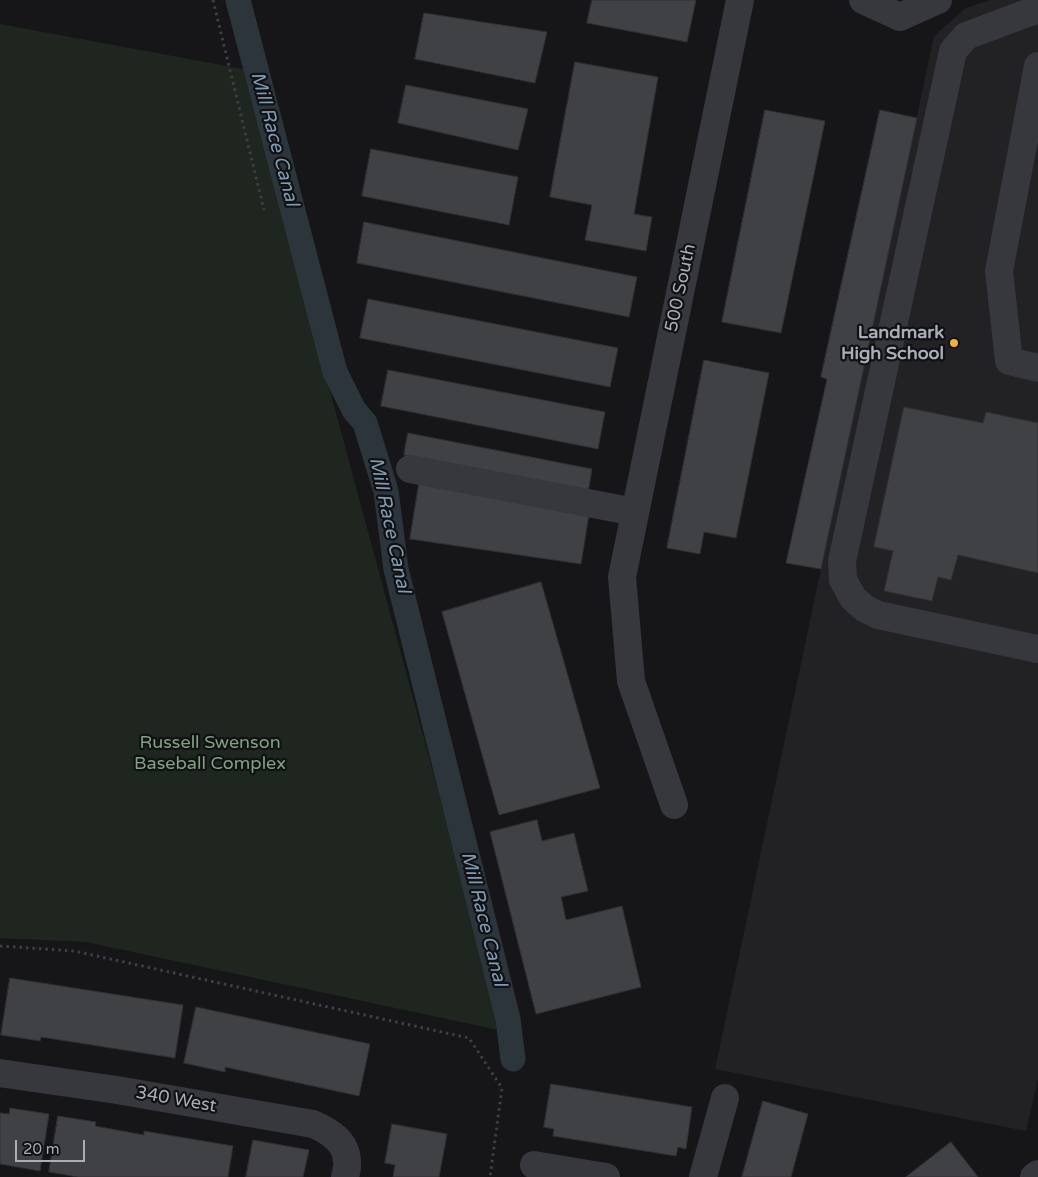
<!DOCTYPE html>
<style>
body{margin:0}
#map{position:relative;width:1038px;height:1177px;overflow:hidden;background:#161618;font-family:"Varela Round",sans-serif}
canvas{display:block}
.scale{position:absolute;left:15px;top:1140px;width:70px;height:22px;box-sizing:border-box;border:2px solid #a8adb8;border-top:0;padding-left:6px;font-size:15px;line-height:18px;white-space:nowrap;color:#a8adb8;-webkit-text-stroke:4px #111113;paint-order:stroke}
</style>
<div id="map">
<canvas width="1038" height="1177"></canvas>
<div class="scale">20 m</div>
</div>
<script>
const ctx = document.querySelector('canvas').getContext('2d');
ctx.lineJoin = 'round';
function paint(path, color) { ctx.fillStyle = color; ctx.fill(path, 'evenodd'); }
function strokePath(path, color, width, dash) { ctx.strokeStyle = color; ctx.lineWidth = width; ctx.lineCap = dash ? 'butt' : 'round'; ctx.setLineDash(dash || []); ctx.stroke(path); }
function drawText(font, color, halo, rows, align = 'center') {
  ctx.font = font + ' "Varela Round",sans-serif'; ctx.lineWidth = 4.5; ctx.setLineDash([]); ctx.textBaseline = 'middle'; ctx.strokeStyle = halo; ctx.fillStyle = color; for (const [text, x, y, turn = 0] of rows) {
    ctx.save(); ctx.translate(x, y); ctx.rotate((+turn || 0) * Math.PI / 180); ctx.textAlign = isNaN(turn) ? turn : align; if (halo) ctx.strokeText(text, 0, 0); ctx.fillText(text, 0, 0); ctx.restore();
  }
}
const built = new Path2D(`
 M990 0H1038V1079L1026 1131 715 1069 934 36 966 8Z`);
const green = new Path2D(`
 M0 24 243 69 503 1031 86 942 0 938Z`);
const canal = new Path2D(`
 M238 0 335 372 354 410 365 423 386 491 396 569 508 1019 513 1059`);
const building = new Path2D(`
 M592 0H696L687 42 587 23Z
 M424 13 547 32 535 83 415 59Z
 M575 62 658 77 634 214 652 217 646 251 585 240 592 205 550 197Z
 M406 85 528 109 518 150 398 123Z
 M765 110 825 121 781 333 722 322Z
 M880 110 917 118 821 569 786 563 827 379 821 377Z
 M371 149 518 177 509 225 362 196Z
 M364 222 637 277 629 317 357 263Z
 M368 299 618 348 610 387 360 338Z
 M704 360 769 373 736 538 704 532 700 554 667 548Z
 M388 370 605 412 598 449 381 406Z
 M904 407 983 423 986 412 1038 423V573L958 555 951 580 938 577 932 601 884 591 893 551 874 547Z
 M408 433 592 469 588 493 404 455Z
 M419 484 589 514 581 564 410 539Z
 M541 582 600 788 499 815 442 612Z
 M537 820 542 841 574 833 588 891 561 897 566 920 622 906 641 987 536 1014 490 832Z
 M10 978 183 1005 175 1058 41 1037 40 1041 1 1035Z
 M196 1007 370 1044 359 1096 225 1067V1072L184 1063Z
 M551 1084 692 1107 686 1149 678 1147 676 1156 553 1136 554 1129 544 1127Z
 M763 1101 808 1114 791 1177H742Z
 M10 1108 49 1114 40 1171 0 1164V1113L9 1114Z
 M58 1116 96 1122 95 1126 144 1135V1131L233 1146 228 1177H78L49 1172Z
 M392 1124 447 1134 439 1177H393L395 1165 385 1163Z
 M253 1140 309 1150 303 1177H246Z
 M951 1142 978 1177H906Z`);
const path = new Path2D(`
 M213 0 264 210
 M0 946 74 951 469 1038 502 1088 490 1177`);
const minor = new Path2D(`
 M863 0 900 17 938 0
 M1038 9 966 36 953 51 842 561 843 580 853 598 864 608 878 615 1038 649
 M1038 66 999 271 1009 361 1038 368
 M410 469 635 512
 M674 805 631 681 622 577 740 0
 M0 1073 117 1090 313 1124C329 1131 346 1141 347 1161 348 1166 346 1172 345 1177
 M534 1165 606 1177
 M703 1177 725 1098
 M1034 1177 1038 1174`);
const markers = [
 [954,343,5,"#f2b134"]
];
const streetNames = [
 ["500 South",681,288,-78],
 ["340 West",176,1100,10]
];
const poiNames = [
 ["Landmark",944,333],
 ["High School",944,354]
];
const parkNames = [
 ["Russell Swenson",210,743],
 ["Baseball Complex",210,764]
];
const waterNames = [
 ["Mill Race Canal",274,139,75],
 ["Mill Race Canal",389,525,78],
 ["Mill Race Canal",483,919,76]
];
paint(built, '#222225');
paint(green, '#1e261f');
strokePath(canal, '#2c353c', 25);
paint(building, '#404145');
strokePath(building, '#303034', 1);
strokePath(path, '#3d3f44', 3, [2.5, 4]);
strokePath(minor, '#37383d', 28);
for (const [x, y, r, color] of markers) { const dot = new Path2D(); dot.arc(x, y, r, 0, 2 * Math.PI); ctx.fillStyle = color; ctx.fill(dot); strokePath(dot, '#111113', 2); }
drawText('18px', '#a8adb8', '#111113', streetNames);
drawText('bold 18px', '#a8adb8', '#111113', poiNames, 'right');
drawText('18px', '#7fa381', '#111113', parkNames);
drawText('italic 19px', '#7f9bb3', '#111113', waterNames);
</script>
